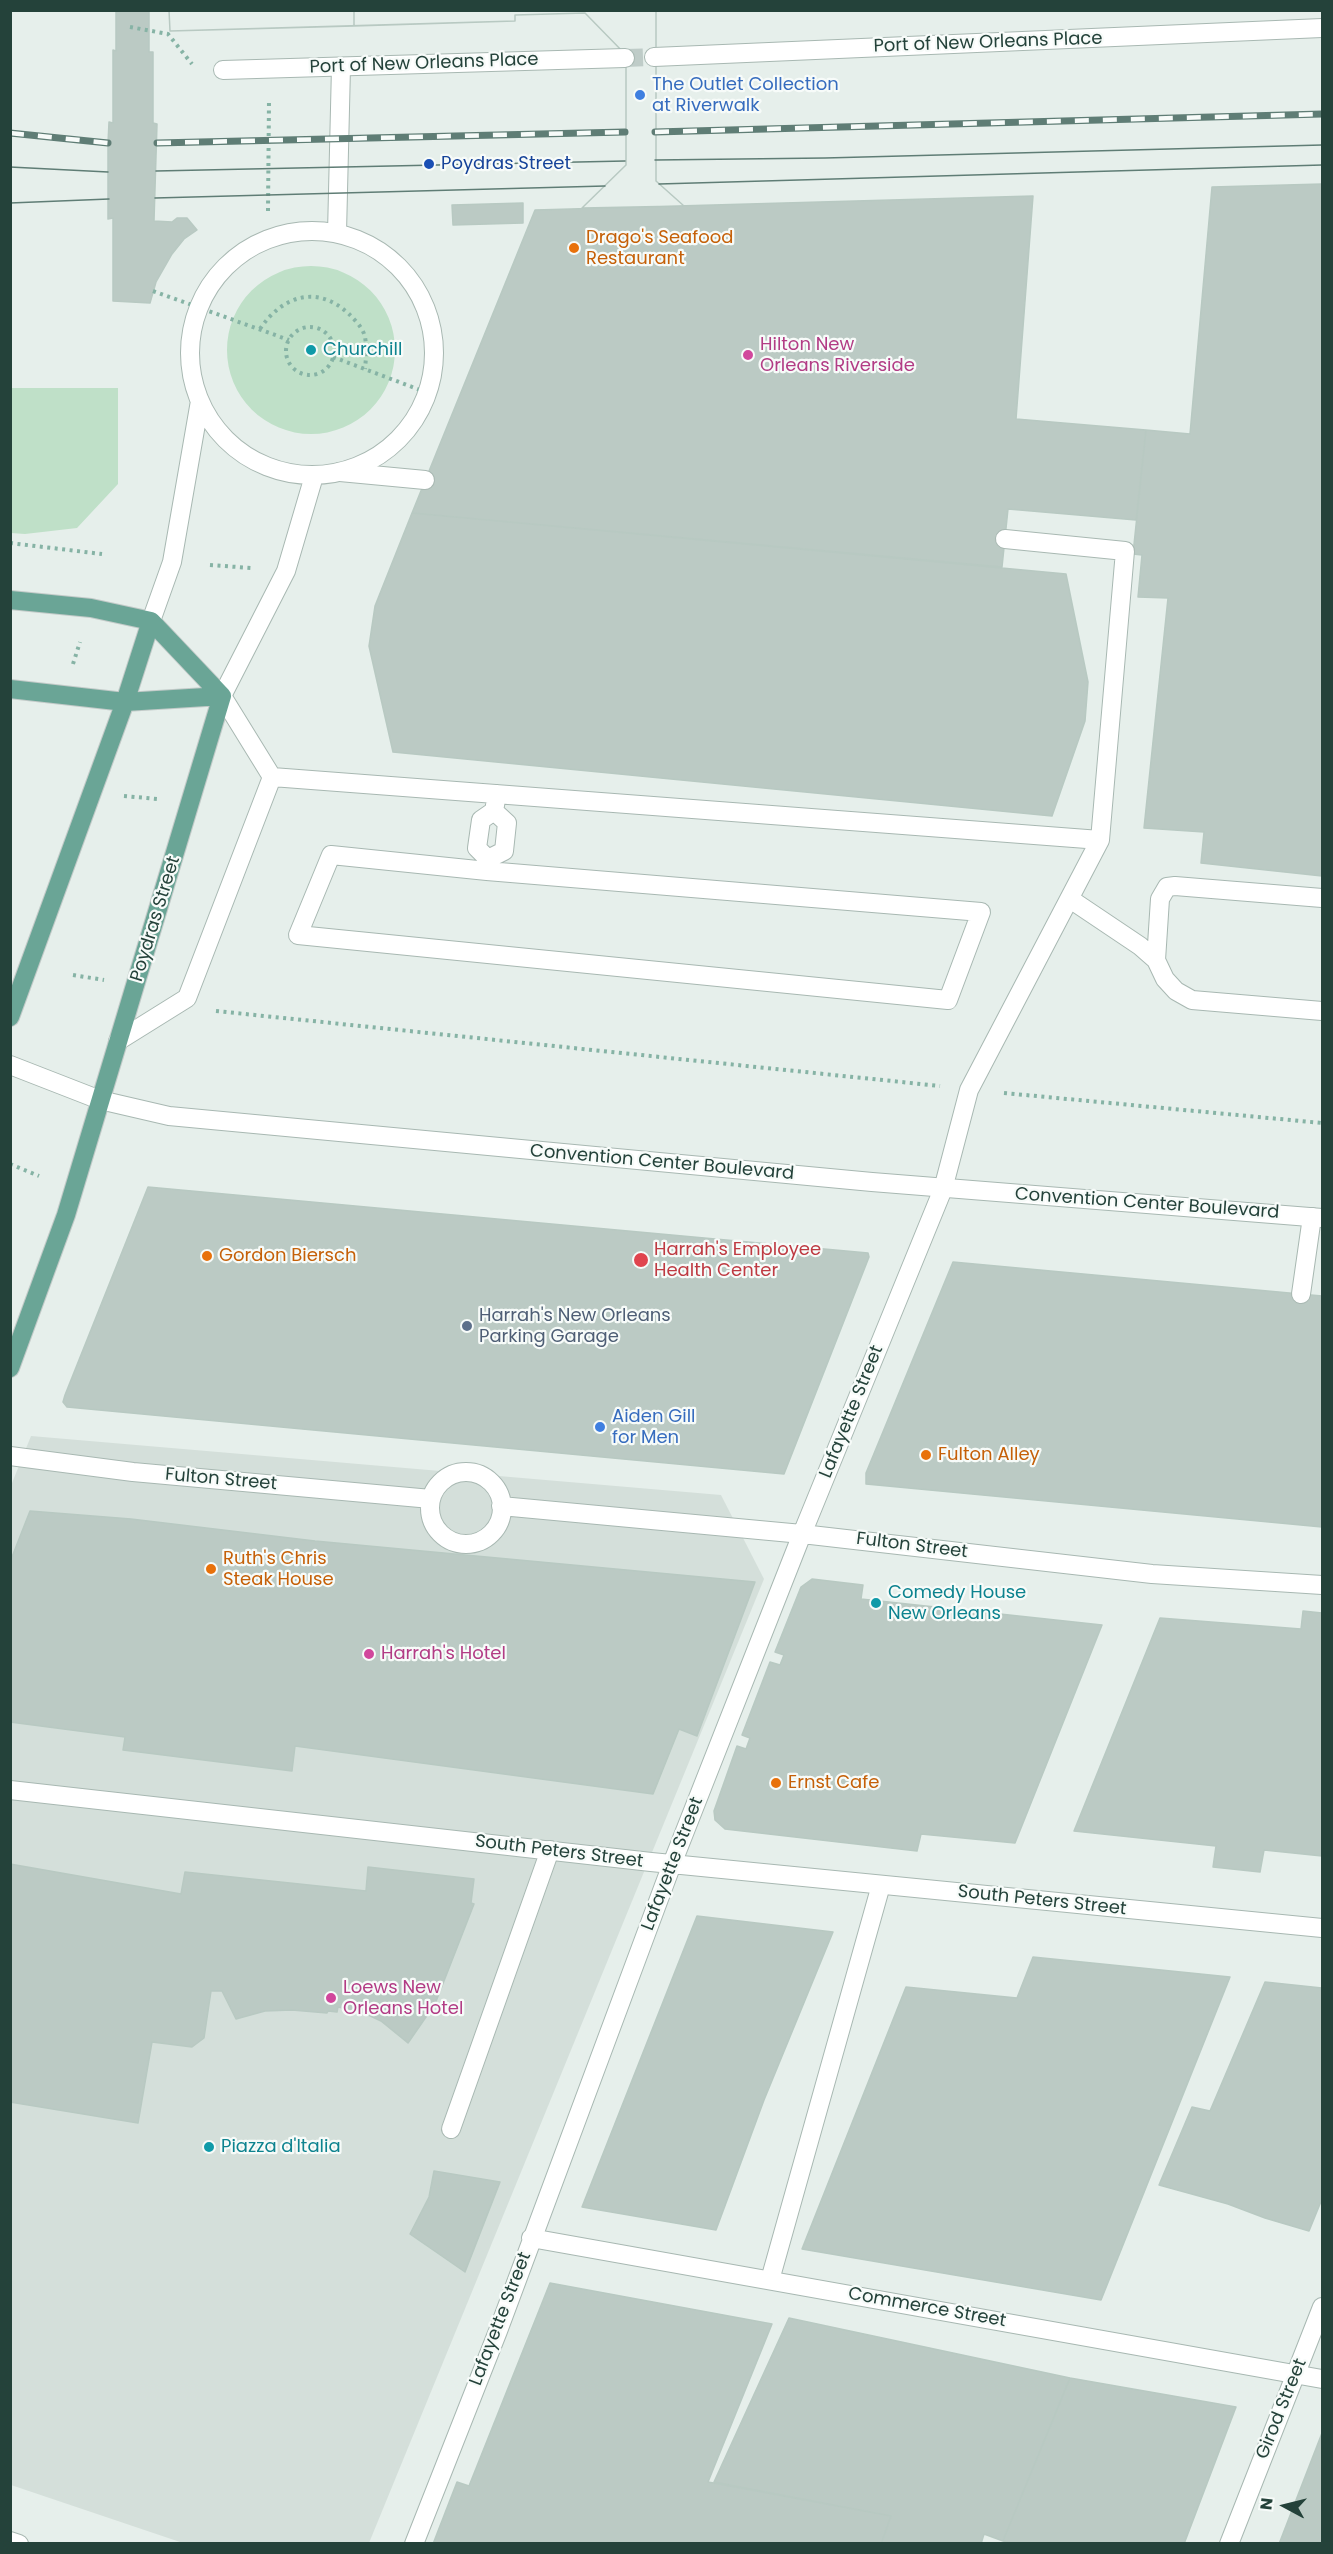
<!DOCTYPE html>
<style>
body{margin:0}
#map{position:relative;width:1333px;height:2554px;overflow:hidden;background:#e6efeb;font-family:Poppins,sans-serif}
canvas{display:block}
.frame{position:absolute;inset:0;border:12px solid #24423a;pointer-events:none}
.north{position:absolute;left:1255px;top:2476px;width:60px;height:60px;-webkit-text-stroke:4px #f7fbf9;paint-order:stroke;rotate:277deg;font-size:16px;font-weight:700;line-height:24px;text-align:center;color:#24423a}
.north::after{content:'';display:block;margin:auto;width:21px;height:27px;background:#24423a;clip-path:polygon(50% 0,100% 100%,50% 72%,0 100%)}
</style>
<div id="map">
<canvas width="1333" height="2554"></canvas>
<div class="frame"></div>
<div class="north">N</div>
</div>
<script>
const ctx = document.querySelector('canvas').getContext('2d');
ctx.lineJoin = 'round';
function paint(path, color) { ctx.fillStyle = color; ctx.fill(path, 'evenodd'); }
function strokePath(path, color, width, dash) { ctx.strokeStyle = color; ctx.lineWidth = width; ctx.lineCap = dash ? 'butt' : 'round'; ctx.setLineDash(dash || []); ctx.stroke(path); }
function drawText(font, color, halo, rows, align = 'center') {
  ctx.font = font + ' Poppins,sans-serif'; ctx.lineWidth = 4.5; ctx.setLineDash([]); ctx.textBaseline = 'middle'; ctx.strokeStyle = halo; ctx.fillStyle = color; for (const [text, x, y, turn = 0] of rows) {
    ctx.save(); ctx.translate(x, y); ctx.rotate((+turn || 0) * Math.PI / 180); ctx.textAlign = isNaN(turn) ? turn : align; if (halo) ctx.strokeText(text, 0, 0); ctx.fillText(text, 0, 0); ctx.restore();
  }
}
const built = new Path2D(`
 M31 1436 721 1495 764 1579 369 2543H183L11 2485 10 1488Z`);
const green = new Path2D(`
 M227 350a84 84 0 1 1 168 0a84 84 0 1 1-168 0Z
 M10 388H118V484L77 528 25 534 11 533Z`);
const building = new Path2D(`
 M116 10H149V52H153V123L157 124 154 221 172 222 177 218H187L197 230 184 239 172 254 156 282 150 303 113 301V218L108 219V143L109 122 113 123V50L116 51Z
 M169 10H656V181L684 206 582 208 626 165V55L585 13 515 15V21L170 31Z
 M169 10H354V26L170 31Z
 M354 10H656V181L684 206 582 208 626 165V55L585 13 515 15V21L354 26Z
 M1322 184V876L1201 863 1204 832 1144 828 1168 598 1138 597 1142 555 1133 554 1146 430 1190 434 1212 187Z
 M1033 196 1016 419 1146 430 1136 520 1008 509 1002 567 412 513 535 210Z
 M523 203V223L453 225 452 205Z
 M412 513 1066 574 1088 682 1085 721 1052 816 393 752 369 646 375 606Z
 M148 1187 868 1253 869 1257 784 1474 67 1407 63 1402 65 1395Z
 M953 1262 1322 1296V1527L866 1484V1473Z
 M30 1511 131 1519 315 1541 755 1582 697 1736 679 1729 653 1794 295 1746 292 1771 123 1750 125 1737 10 1722V1562Z
 M812 1579 863 1585 861 1599 1102 1625 1015 1843 921 1834 917 1851 725 1829 715 1820 714 1811 737 1746 746 1749 750 1738 742 1735 770 1662 780 1665 784 1655 775 1652 801 1587Z
 M1303 1611 1322 1613V1856L1264 1850 1260 1872 1213 1867 1216 1846 1074 1831 1160 1618 1301 1629Z
 M10 1864 181 1894 185 1872 366 1891 368 1867 474 1879 471 1903 474 1904 435 2004 408 2043 381 2021 362 2012 338 2007 337 2012 328 2011 327 2013 292 2010 265 2011 236 2019 222 1991H211L204 2038 192 2047 152 2042 138 2123 10 2102Z
 M697 1916 833 1932 764 2100 716 2230 582 2207Z
 M1033 1957 1230 1977 1101 2300 802 2249 906 1987 1017 1998Z
 M1265 1982 1322 1988V2199L1309 2231 1265 2218 1228 2204 1159 2185 1192 2107 1210 2111Z
 M434 2171 500 2182 465 2272 410 2234 429 2197Z
 M550 2283 772 2324 708 2482 891 2516 881 2544H433L457 2482 469 2486Z
 M789 2318 1070 2378 1003 2541 984 2534 981 2544H881L891 2516 714 2482Z
 M1070 2378 1236 2407 1184 2544H1015L1003 2541Z
 M1322 2433V2544H1279Z`);
const minorTunnel = new Path2D(`
 M625 58 654 57`);
const path = new Path2D(`
 M130 27 168 34 192 64
 M268 211 269 100
 M153 291 289 340
 M286 351a24 24 0 1 1 48 0a24 24 0 1 1-48 0Z
 M260 329C282 296 317 284 349 314 355 320 363 328 365 337 367 348 366 358 365 369
 M333 357 428 393
 M10 543 102 554
 M210 565 251 568
 M73 664 80 642
 M124 796 158 799
 M73 975 104 980
 M216 1011 940 1086
 M1004 1093 1322 1123
 M10 1164 39 1176`);
const service = new Path2D(`
 M337 233 341 67
 M340 472 425 480
 M222 696 272 777
 M272 777 1100 840
 M331 855 487 871 981 912 948 1000 298 935Z
 M488 859 477 848 481 820 494 811 497 794
 M488 859 504 851 507 823 494 811
 M1070 899 1140 946 1156 960 1165 979 1176 991 1192 1000 1322 1011
 M1156 960 1160 899 1167 887 1175 886 1322 898
 M118 1041 187 998 272 777
 M943 1189 969 1090 1100 840 1125 551 1005 539
 M1301 1294 1312 1217
 M451 2129 550 1850
 M770 2280 881 1885`);
const pedestrian = new Path2D(`
 M10 1456 133 1472 431 1499
 M430 1508a36 36 0 1 1 72 0a36 36 0 1 1-72 0Z
 M501 1506 802 1534 943 1189`);
const minor = new Path2D(`
 M654 57 1322 28
 M223 70 625 58
 M190 353a122 122 0 1 1 244 0a122 122 0 1 1-244 0Z
 M151 621 172 562 200 401
 M222 696 286 571 314 476
 M10 1790 651 1862 1322 1928
 M531 2238 1322 2379
 M414 2544 498 2331 672 1864 802 1534 1152 1574 1322 1585
 M1229 2544 1322 2307`);
const tertiary = new Path2D(`
 M10 1065 100 1100 169 1116 872 1182 1322 1218
 M10 2541 19 2544`);
const primary = new Path2D(`
 M10 600 91 608 151 621 222 696
 M10 689 125 702 222 696
 M10 1017 125 702 151 621
 M10 1368 66 1215 222 696`);
const tram = new Path2D(`
 M655 160 825 158 1322 145
 M10 167 108 172
 M156 171 625 161
 M659 184 1322 165
 M155 198 605 186
 M10 203 109 199`);
const rail = new Path2D(`
 M655 132 1322 114
 M10 133 108 143
 M157 143 625 132`);
const markers = [
 [640,95,6,"#3f7fe0"],
 [429,164,6,"#1a4fb4"],
 [574,248,6,"#e8710a"],
 [311,350,6,"#0f9aa8"],
 [748,355,6,"#d1479c"],
 [207,1256,6,"#e8710a"],
 [641,1260,8,"#e0444e"],
 [467,1326,6,"#5c6f8a"],
 [600,1427,6,"#3f7fe0"],
 [926,1455,6,"#e8710a"],
 [211,1569,6,"#e8710a"],
 [876,1603,6,"#0f9aa8"],
 [369,1654,6,"#d1479c"],
 [776,1783,6,"#e8710a"],
 [331,1998,6,"#d1479c"],
 [209,2147,6,"#0f9aa8"]
];
const streetNames = [
 ["Port of New Orleans Place",988,43,-2],
 ["Port of New Orleans Place",424,64,-2],
 ["Poydras Street",156,919,-73],
 ["Convention Center Boulevard",662,1163,5],
 ["Convention Center Boulevard",1147,1204,4],
 ["Lafayette Street",852,1412,-68],
 ["Fulton Street",221,1480,5],
 ["Fulton Street",912,1546,7],
 ["South Peters Street",559,1852,7],
 ["Lafayette Street",673,1864,-69],
 ["South Peters Street",1042,1901,6],
 ["Commerce Street",927,2308,10],
 ["Lafayette Street",501,2319,-69],
 ["Girod Street",1282,2409,-68]
];
const shopNames = [
 ["The Outlet Collection",652,85],
 ["at Riverwalk",652,106],
 ["Aiden Gill",612,1417],
 ["for Men",612,1438]
];
const transitNames = [
 ["Poydras Street",441,164]
];
const foodNames = [
 ["Drago's Seafood",586,238],
 ["Restaurant",586,259],
 ["Gordon Biersch",219,1256],
 ["Fulton Alley",938,1455],
 ["Ruth's Chris",223,1559],
 ["Steak House",223,1580],
 ["Ernst Cafe",788,1783]
];
const hotelNames = [
 ["Hilton New",760,345],
 ["Orleans Riverside",760,366],
 ["Harrah's Hotel",381,1654],
 ["Loews New",343,1988],
 ["Orleans Hotel",343,2009]
];
const cultureNames = [
 ["Churchill",323,350],
 ["Comedy House",888,1593],
 ["New Orleans",888,1614],
 ["Piazza d'Italia",221,2147]
];
const healthNames = [
 ["Harrah's Employee",654,1250],
 ["Health Center",654,1271]
];
const serviceNames = [
 ["Harrah's New Orleans",479,1316],
 ["Parking Garage",479,1337]
];
paint(built, '#d4dfda');
paint(green, '#bfe0c8');
paint(building, '#bbcac4');
strokePath(building, '#b8c9c2', 1.5);
strokePath(minorTunnel, '#bfccc8', 18, [18, 9]);
strokePath(service, '#a8b8b2', 20);
strokePath(pedestrian, '#a8b8b2', 20);
strokePath(minor, '#a8b8b2', 20);
strokePath(tertiary, '#a8b8b2', 20);
strokePath(primary, '#c2cac8', 20);
strokePath(path, '#86b3a5', 4, [3, 4.5]);
strokePath(service, '#fff', 18);
strokePath(pedestrian, '#fff', 18);
strokePath(minor, '#fff', 18);
strokePath(tertiary, '#fff', 18);
strokePath(primary, '#6aa596', 18);
strokePath(tram, '#5f7d75', 1.5);
strokePath(rail, '#5f7d75', 7);
strokePath(rail, '#f7fbf9', 4.5, [14]);
for (const [x, y, r, color] of markers) { const dot = new Path2D(); dot.arc(x, y, r, 0, 2 * Math.PI); ctx.fillStyle = color; ctx.fill(dot); strokePath(dot, '#f7fbf9', 2); }
drawText('18px', '#24423a', '#f7fbf9', streetNames);
drawText('18px', '#366cbe', '#f7fbf9', shopNames, 'left');
drawText('18px', '#164399', '#f7fbf9', transitNames, 'left');
drawText('18px', '#c56008', '#f7fbf9', foodNames, 'left');
drawText('18px', '#b23c85', '#f7fbf9', hotelNames, 'left');
drawText('18px', '#0d838f', '#f7fbf9', cultureNames, 'left');
drawText('18px', '#be3a42', '#f7fbf9', healthNames, 'left');
drawText('18px', '#4e5e75', '#f7fbf9', serviceNames, 'left');
</script>
